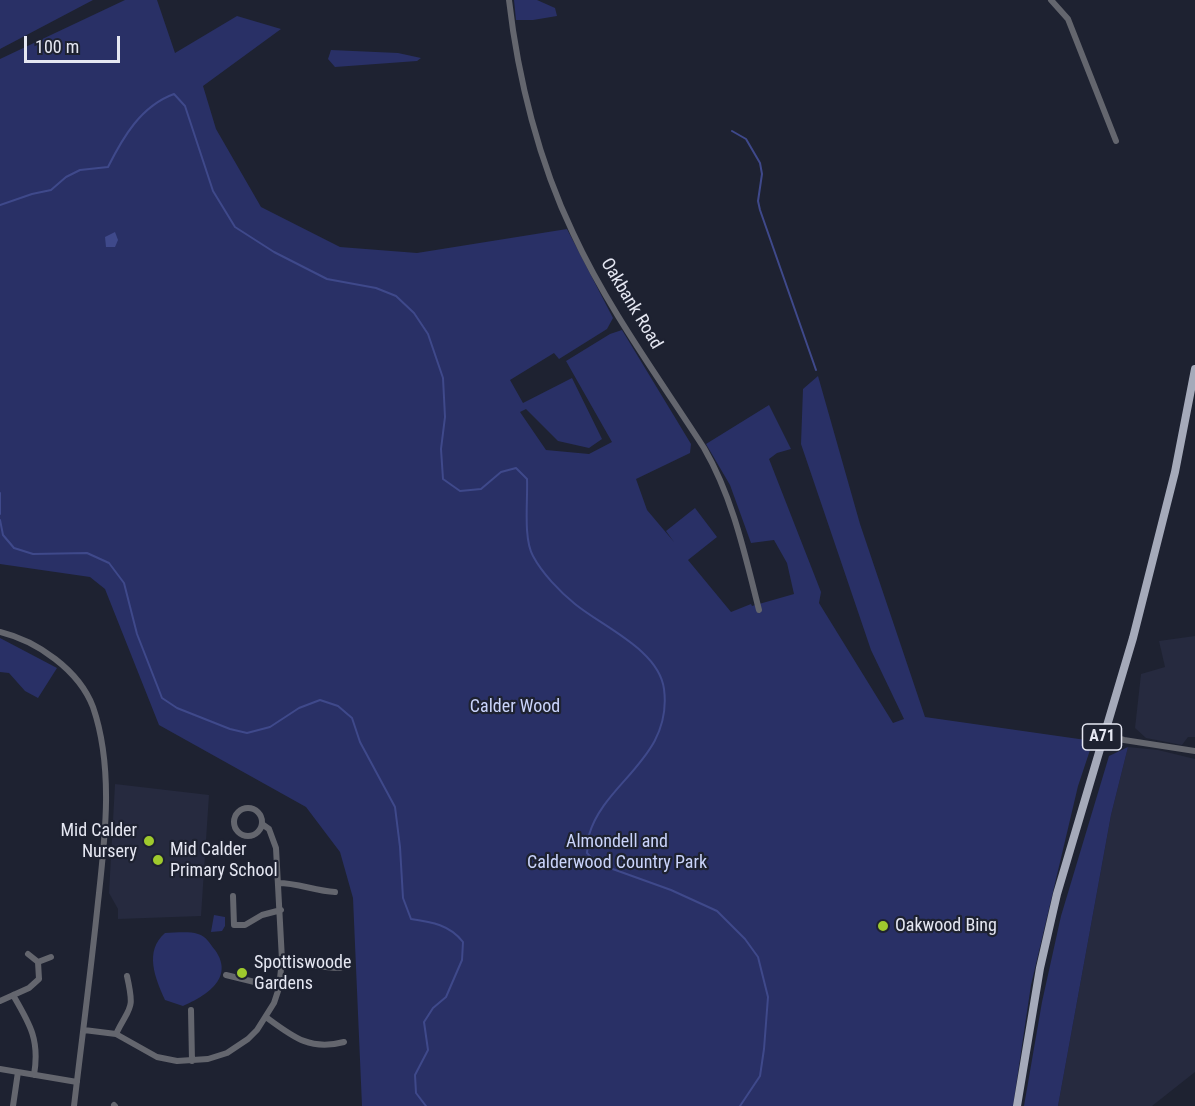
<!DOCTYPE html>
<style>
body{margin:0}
#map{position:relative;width:1195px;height:1106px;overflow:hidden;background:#1e2231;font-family:"Roboto Condensed",sans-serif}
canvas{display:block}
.scale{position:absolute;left:24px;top:36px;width:96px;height:27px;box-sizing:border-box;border:3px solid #e5e7f2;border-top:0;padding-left:8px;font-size:18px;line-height:21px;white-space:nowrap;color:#e5e7f2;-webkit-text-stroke:4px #1e2231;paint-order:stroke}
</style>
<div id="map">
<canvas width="1195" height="1106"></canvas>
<div class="scale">100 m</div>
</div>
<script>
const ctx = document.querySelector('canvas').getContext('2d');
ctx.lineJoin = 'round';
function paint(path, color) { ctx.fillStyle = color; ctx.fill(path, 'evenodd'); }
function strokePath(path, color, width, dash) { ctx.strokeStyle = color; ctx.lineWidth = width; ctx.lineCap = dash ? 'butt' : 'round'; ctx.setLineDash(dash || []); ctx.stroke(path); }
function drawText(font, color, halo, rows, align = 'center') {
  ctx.font = font + ' "Roboto Condensed",sans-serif'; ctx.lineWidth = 4.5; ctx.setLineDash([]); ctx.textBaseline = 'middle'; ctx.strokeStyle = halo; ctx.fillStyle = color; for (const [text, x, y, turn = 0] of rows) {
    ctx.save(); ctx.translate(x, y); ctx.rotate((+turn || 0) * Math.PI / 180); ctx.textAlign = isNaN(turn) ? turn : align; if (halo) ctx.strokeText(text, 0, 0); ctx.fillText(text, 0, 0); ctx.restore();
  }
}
const built = new Path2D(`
 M1195 636V737H1188L1182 745 1146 738 1135 728 1141 674 1165 667 1159 641Z
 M1128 747 1158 750 1195 759V1072L1152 1106H1058L1111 815Z
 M115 784 209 795 201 916 118 919V909L109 893Z`);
const green = new Path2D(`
 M0 0H93L0 49Z
 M125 0H157L175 53 237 16 281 29 203 86 216 129 261 207 340 247 417 253 567 229 613 318 607 329 559 359 554 353 510 380 523 403 572 378 602 439 589 448 558 441 526 409 520 412 546 450 589 454 612 442 566 361 610 334 622 330 691 444 690 453 636 479 647 510 674 542 666 531 695 508 717 537 688 560 731 612 751 604 752 606 794 594 787 563 774 540 751 543 730 485 706 444 769 405 791 449 777 453 769 459 821 592 819 603 893 723 904 719 871 650 801 444 803 389 818 376 860 524 925 717 1093 741 1078 786 1031 985 1013 1106H362L353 898 340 852 306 807 159 725 105 589 90 577 0 564V59Z
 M514 0H537L555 8 557 16 533 20H516Z
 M331 50 398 53 421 58 417 61 335 67 328 59Z
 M0 638 57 668 38 698 25 691 9 673 0 672Z
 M1128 747 1111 815 1058 1106H1024L1042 1002 1061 916 1109 756Z
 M214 915 225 917V926L222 931 211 932Z
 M165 933C175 933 188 931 198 934 206 936 210 944 215 950 235 978 206 996 183 1006L165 1000C155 978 144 951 165 933Z`);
const water = new Path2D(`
 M115 232 118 240 115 247H106L105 237Z`);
const stream = new Path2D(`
 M732 131 746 139 760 163 762 174 758 201 760 210 816 370
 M0 205 32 194 51 190 66 177 80 170 108 167C123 137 141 106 174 94L185 106 213 191 235 227 274 252 327 279 376 288 396 296 414 313 428 334 443 378 445 417 441 449 443 479 460 491 481 489 501 472 516 468 527 479C528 500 523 538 533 556 542 573 560 592 575 604 603 627 659 650 664 689 673 758 604 782 589 835 587 840 588 847 587 853L596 863 671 890 717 911 745 939 758 957 768 997 764 1049 760 1076 740 1106
 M0 493V514
 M0 520 3 535 14 548 33 554 87 553 109 563 124 583 137 634 162 698 177 708 230 729 247 733 270 727 299 708 320 700 338 706 352 718 360 742 395 807 400 847 403 898 411 919C432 922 450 925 463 942L462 960 446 997 433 1008 424 1022 428 1050 415 1075 416 1093 426 1106`);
const minor = new Path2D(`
 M509 0C518 79 539 162 573 233 608 309 659 378 704 448 733 498 745 555 759 610
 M1051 0 1068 19 1116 141
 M0 632C37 641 79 670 93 707 114 768 105 839 98 902 91 970 82 1038 74 1106
 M1103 734 1124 740 1195 751
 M234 822a14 14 0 1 1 28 0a14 14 0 1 1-28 0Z
 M278 883C298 883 315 891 335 892
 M233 896 234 925H245L262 915 281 910
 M282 960C302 962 320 968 340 968
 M38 962 51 957
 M226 975 279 988
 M13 995C30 1024 40 1040 34 1075
 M0 1001 29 988 39 979 38 962 28 954
 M191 1010 192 1061
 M266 1017C293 1037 310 1051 344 1042
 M84 1030 116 1034 157 1057 177 1061 208 1059 227 1053 248 1039 257 1030 274 1003 279 988 282 960 276 848 269 829 262 824
 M116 1034C130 1005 135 1012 127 976
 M0 1069 77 1082
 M114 1105 115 1106
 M13 1106 18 1072`);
const major = new Path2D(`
 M1017 1106 1040 968 1057 894 1133 638 1175 472 1195 369`);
const markers = [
 [149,841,6,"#9fca2d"],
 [158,860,6,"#9fca2d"],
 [883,926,6,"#9fca2d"],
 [242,973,6,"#9fca2d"]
];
const shields = [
 [1102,737,39]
];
const shieldNames = [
 ["A71",1102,737]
];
const streetNames = [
 ["Oakbank Road",631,304,59]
];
const parkNames = [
 ["Calder Wood",515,707],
 ["Almondell and",617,842],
 ["Calderwood Country Park",617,863]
];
const poiNames = [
 ["Mid Calder",137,831,"right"],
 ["Nursery",137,852,"right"],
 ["Mid Calder",170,850],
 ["Primary School",170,871],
 ["Oakwood Bing",895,926],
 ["Spottiswoode",254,963],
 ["Gardens",254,984]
];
paint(built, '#262a3f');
paint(green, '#293066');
paint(water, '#3f498b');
strokePath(stream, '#3f498b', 2);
strokePath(minor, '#64666e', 6);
strokePath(major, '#a5aaba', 8);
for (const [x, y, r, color] of markers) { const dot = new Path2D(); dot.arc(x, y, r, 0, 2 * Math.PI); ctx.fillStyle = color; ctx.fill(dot); strokePath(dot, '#1e2231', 2); }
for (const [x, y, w] of shields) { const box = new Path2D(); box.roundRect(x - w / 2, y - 13, w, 26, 4.5); ctx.fillStyle = '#1e2231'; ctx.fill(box); strokePath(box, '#e5e7f2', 1.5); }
drawText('bold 16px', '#e5e7f2', null, shieldNames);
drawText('18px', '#e5e7f2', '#1e2231', streetNames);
drawText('18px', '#cad4fb', '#1e2231', parkNames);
drawText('18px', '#e5e7f2', '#1e2231', poiNames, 'left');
</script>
